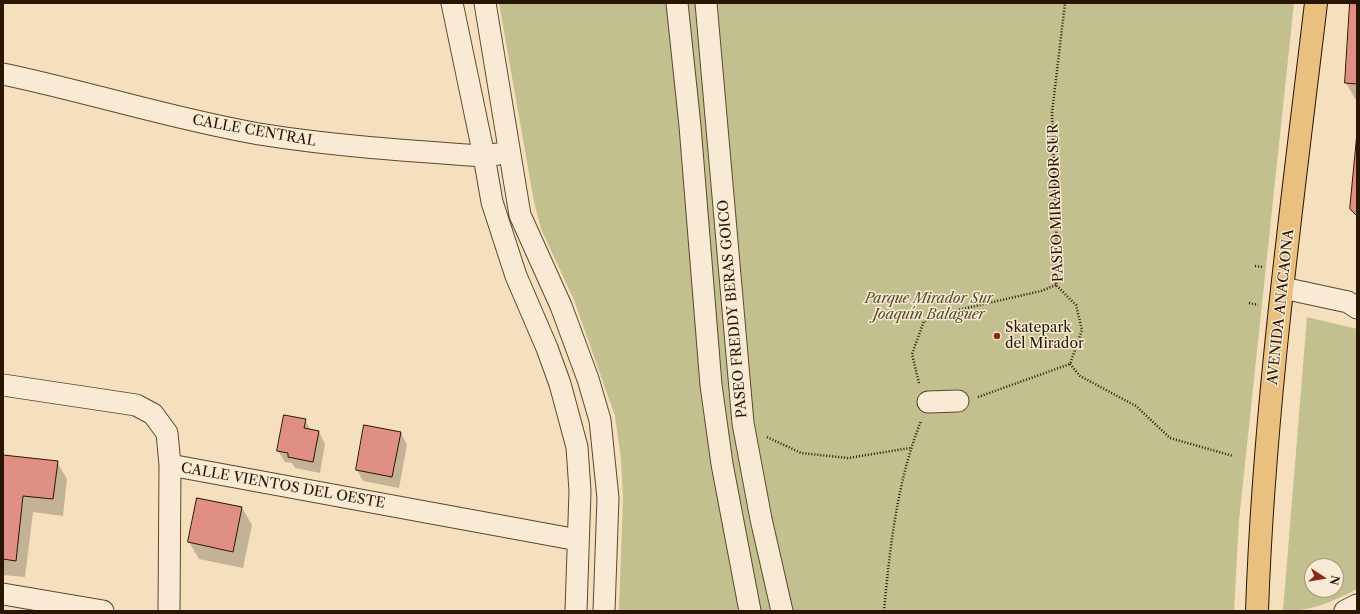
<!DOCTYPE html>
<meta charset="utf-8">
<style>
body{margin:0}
#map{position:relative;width:1360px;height:614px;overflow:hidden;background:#f5dfbd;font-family:"Libre Caslon Text",serif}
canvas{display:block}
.frame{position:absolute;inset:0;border:4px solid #291601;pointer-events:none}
.north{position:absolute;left:1304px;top:558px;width:40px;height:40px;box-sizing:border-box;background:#f8ead4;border:1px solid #a59580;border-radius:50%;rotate:102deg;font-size:11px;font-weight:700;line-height:16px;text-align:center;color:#291601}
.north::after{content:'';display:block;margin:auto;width:14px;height:18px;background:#8f2418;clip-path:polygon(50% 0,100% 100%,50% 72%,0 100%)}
</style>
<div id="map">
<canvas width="1360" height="614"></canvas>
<div class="frame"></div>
<div class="north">N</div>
</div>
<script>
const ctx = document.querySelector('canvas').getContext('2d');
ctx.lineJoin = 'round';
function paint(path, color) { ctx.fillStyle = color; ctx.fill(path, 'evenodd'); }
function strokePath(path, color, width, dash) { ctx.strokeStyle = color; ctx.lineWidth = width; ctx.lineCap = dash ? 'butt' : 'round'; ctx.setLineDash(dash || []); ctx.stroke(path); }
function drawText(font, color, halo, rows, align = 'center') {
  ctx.font = font + ' "Libre Caslon Text",serif'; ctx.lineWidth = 3; ctx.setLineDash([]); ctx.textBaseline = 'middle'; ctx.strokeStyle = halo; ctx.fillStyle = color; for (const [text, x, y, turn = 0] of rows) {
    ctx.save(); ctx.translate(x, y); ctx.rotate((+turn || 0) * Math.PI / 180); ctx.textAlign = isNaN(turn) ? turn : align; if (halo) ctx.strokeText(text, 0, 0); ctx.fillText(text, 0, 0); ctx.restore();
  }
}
const green = new Path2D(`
 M499 3H1294L1239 520 1234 611H619L623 498 621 459 615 416 574 300 541 229 534 202Z
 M1307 317 1357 329V589C1332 602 1312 611 1283 611ZM1312 566H1336V590H1312Z`);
const shadow = new Path2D(`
 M1349 3H1357V102L1346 83 1351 7Z
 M305 420 311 431 319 432 325 444 320 473 295 468 292 463 285 462 278 451Z
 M401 433 407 445 399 488 363 481 357 470Z
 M3 456 57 462 67 479 63 516 33 512 25 577 3 575Z
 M242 508 252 525 243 568 199 559 189 542Z`);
const building = new Path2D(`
 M1350 3 1357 4V84L1345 83Z
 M1357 133V216L1350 209Z
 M284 415 306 419 304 428 319 431 313 462 288 457V453L277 451Z
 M364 425 401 432 392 477 356 470Z
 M3 455 58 461 53 499 23 496 16 561 3 559Z
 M197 498 242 507 233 552 188 542Z`);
const path = new Path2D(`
 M1255 266 1263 267
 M1249 303 1258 305
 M1070 364 1080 376 1136 406 1170 438 1233 456
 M919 383 912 354 924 321 945 313 1041 291 1056 285
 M978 397 1070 364 1082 330 1076 305 1056 285 1057 250 1052 113 1065 3
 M767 437 801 453 848 458 910 448
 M884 611C890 547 897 481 921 421`);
const minor = new Path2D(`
 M452 3 484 156 492 202 516 276 547 348 560 384 577 447 580 491 576 611
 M485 3 520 215 561 306 588 379 600 420 608 498 604 611
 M677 3 690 126 711 385 722 464 750 611
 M706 3 743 423 761 519 782 611
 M3 74C89 92 172 119 259 134 334 146 409 151 484 156L498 154
 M1283 288 1348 302 1357 308
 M3 385 136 405 153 414 167 433 170 465 169 611
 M928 402 958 401
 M170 465 578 540
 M3 594 103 611
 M1345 611 1357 605`);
const major = new Path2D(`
 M1257 611C1264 408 1292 205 1316 3`);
const markers = [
 [997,336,4,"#8f2418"]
];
const streetNames = [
 ["CALLE CENTRAL",254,131,10],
 ["PASEO MIRADOR SUR",1056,203,-92],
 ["AVENIDA ANACAONA",1281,307,-84],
 ["PASEO FREDDY BERAS GOICO",733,309,-95],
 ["CALLE VIENTOS DEL OESTE",283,486,10]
];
const parkNames = [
 ["Parque Mirador Sur",929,299],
 ["Joaquín Balaguer",929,315]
];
const poiNames = [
 ["Skatepark",1005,328],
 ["del Mirador",1005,344]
];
paint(green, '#c1c08e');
paint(shadow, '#0003');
paint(building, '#e08f84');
strokePath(building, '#291601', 1);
strokePath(minor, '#5c4830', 23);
strokePath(major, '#291601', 24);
strokePath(path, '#291601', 2.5, [1, 2]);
strokePath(minor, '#f8ead4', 21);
strokePath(major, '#eac07e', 22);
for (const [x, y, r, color] of markers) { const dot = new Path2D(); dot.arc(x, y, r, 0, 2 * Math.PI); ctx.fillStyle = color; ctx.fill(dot); strokePath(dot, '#f8ead4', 1.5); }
drawText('14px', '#291601', '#f8ead4', streetNames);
drawText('italic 14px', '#57492b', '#f8ead4', parkNames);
drawText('14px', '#291601', '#f8ead4', poiNames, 'left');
</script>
